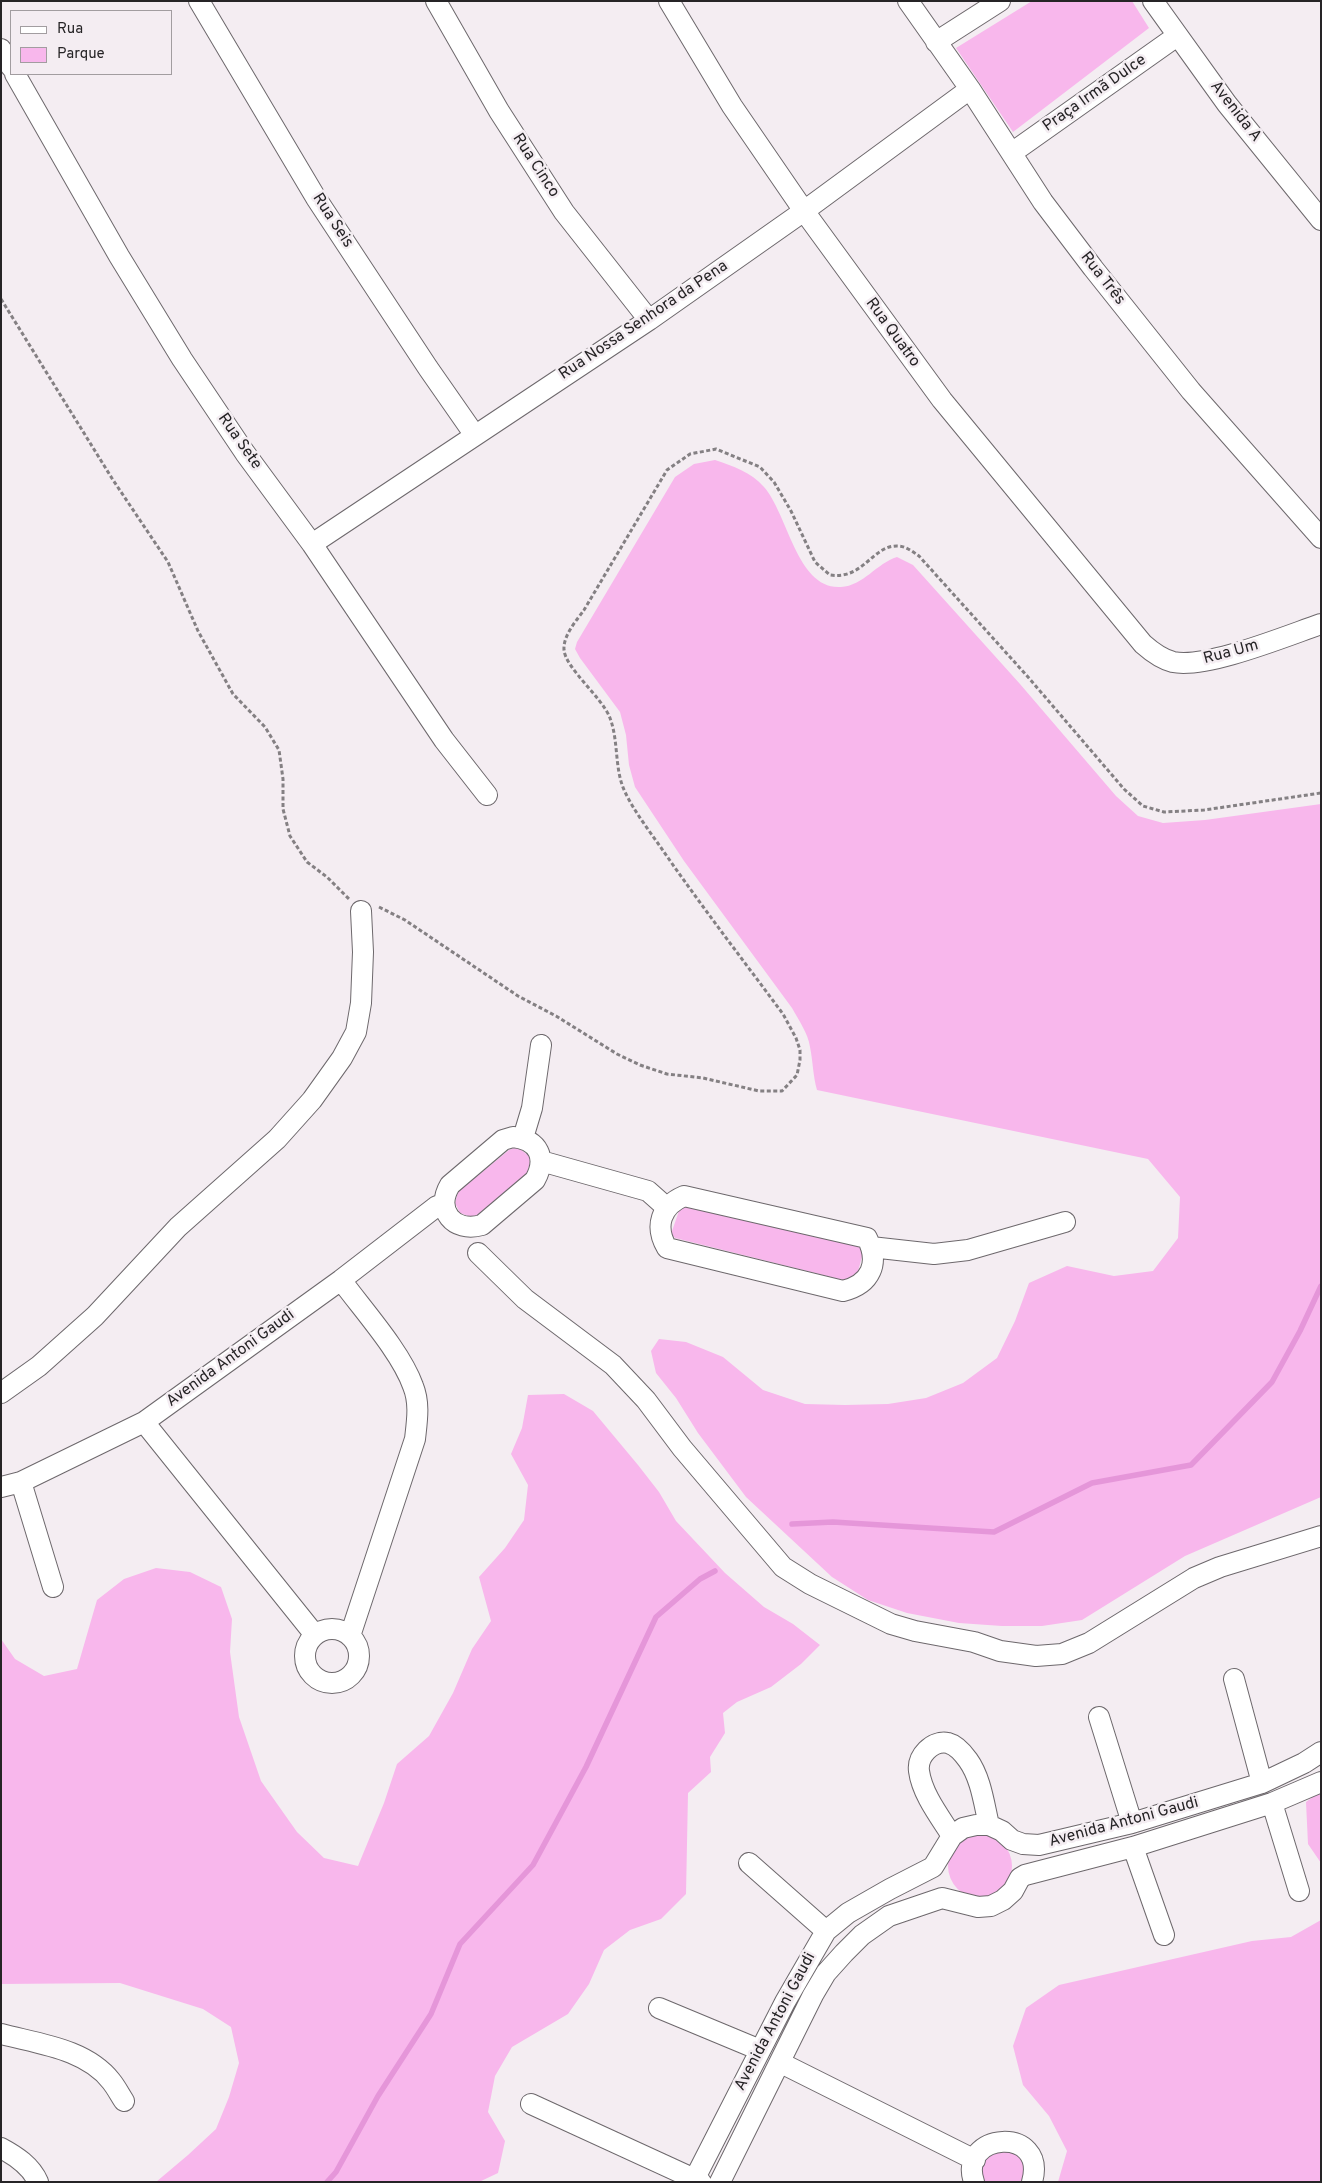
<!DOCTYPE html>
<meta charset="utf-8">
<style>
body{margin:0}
#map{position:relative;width:1322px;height:2183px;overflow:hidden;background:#f4edf2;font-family:Overpass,sans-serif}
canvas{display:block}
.frame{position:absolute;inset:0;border:2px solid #262426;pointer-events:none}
.legend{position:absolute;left:10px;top:10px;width:162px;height:65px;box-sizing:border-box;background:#f4edf2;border:1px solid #a29da0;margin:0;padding:6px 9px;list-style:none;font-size:15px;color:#262426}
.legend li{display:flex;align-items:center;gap:10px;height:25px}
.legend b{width:25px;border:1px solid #a29da0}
</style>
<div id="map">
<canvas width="1322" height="2183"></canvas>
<div class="frame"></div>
<ul class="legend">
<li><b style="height:6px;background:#fff"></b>Rua</li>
<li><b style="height:14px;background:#f8b7ec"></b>Parque</li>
</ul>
</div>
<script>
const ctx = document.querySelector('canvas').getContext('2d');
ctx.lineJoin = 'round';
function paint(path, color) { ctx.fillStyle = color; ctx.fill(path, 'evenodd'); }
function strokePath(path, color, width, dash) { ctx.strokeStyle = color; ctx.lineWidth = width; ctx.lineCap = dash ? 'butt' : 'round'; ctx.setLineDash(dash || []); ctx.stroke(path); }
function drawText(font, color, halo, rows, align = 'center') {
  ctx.font = font + ' Overpass,sans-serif'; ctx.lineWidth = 5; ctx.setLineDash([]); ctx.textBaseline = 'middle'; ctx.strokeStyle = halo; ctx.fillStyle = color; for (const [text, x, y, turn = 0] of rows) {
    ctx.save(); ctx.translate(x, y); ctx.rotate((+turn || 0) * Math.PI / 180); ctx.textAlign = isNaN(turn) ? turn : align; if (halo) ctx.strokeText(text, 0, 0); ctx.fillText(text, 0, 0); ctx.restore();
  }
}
const green = new Path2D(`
 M1032 1H1132L1149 28 1013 132 956 48Z
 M715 460C733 466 751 472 764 487 788 514 797 590 841 587 863 586 877 563 897 557L913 565 1020 684 1116 796 1138 816 1163 823 1205 820 1321 804V1497L1185 1556 1082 1620 1042 1626H1002L959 1623 907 1613 868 1600 832 1577 746 1497 698 1433 676 1398 656 1373 651 1351 659 1339 686 1342 723 1357 763 1390 805 1404 845 1405 888 1404 926 1398 963 1383 997 1358 1015 1321 1029 1283 1067 1266 1114 1276 1153 1271 1178 1238 1180 1197 1148 1159 817 1090C813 1076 813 1062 810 1047 808 1033 799 1021 792 1008L684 861 635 787 629 765 626 735 620 712 580 658 575 649 577 642 675 477 694 464Z
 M514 1148 520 1149 529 1156 530 1162 527 1173 477 1215 471 1217 460 1213 455 1203 458 1192 509 1150Z
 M681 1205 860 1246 864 1249 856 1279 851 1282 675 1238 671 1234Z
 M564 1394 593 1411 638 1465 659 1492 676 1521 725 1573 764 1607 793 1624 820 1645 801 1664 771 1687 737 1702 723 1713 725 1733 710 1757 711 1772 688 1793 686 1894 661 1919 630 1930 604 1950 589 1984 568 2014 512 2047 495 2076 488 2112 505 2141 498 2173 479 2182H156L188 2155 216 2129 229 2097 239 2063 231 2027 203 2009 120 1983 1 1984V1639L15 1659 44 1676 77 1669 97 1600 124 1579 156 1568 190 1572 221 1587 232 1619 230 1652 239 1717 261 1781 297 1832 324 1858 358 1866 384 1803 397 1764 429 1736 453 1693 472 1649 491 1621 479 1577 505 1548 524 1520 528 1485 511 1454 522 1428 528 1395Z
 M1321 1791V1863L1308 1844 1306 1802Z
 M948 1866a32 32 0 1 1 64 0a32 32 0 1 1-64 0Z
 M1321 1920V2182H1058L1067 2151 1049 2116 1023 2085 1013 2046 1026 2008 1059 1985 1252 1941 1291 1937Z
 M1008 2146 1024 2162V2177L1021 2182H984L982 2179V2157Z`);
const stream = new Path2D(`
 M792 1524 833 1522 994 1532 1092 1483 1191 1465 1272 1382 1300 1331 1321 1286
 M327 2182 336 2172 378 2096 431 2014 460 1944 533 1865 586 1767 656 1617 700 1579 715 1571`);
const path = new Path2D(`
 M1 299 113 480 168 562 198 631 233 694 265 727 279 750 283 779V809L290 836 307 862 327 877 349 899
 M379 907 405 920 518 996 556 1016 617 1054 640 1065 667 1074 703 1078 759 1091H782L797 1075 800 1060V1050L796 1038 783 1014C743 960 702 907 664 852 651 833 635 813 625 792 614 769 619 742 610 718 602 697 566 669 564 650 563 635 577 620 584 610L667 470 690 454 716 449 760 467 774 482 791 511 815 562 830 575C864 580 872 545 898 546 906 546 913 552 919 556L1028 677 1124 789 1143 806 1164 812 1204 810 1321 793`);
const minor = new Path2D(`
 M199 1 316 198 428 368 474 434
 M436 1 499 111 564 212 649 320
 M669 1 732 106 804 211 942 400 1143 644C1152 652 1161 659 1173 662 1206 669 1286 636 1321 624
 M908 1 970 89 1043 202 1093 268 1191 391 1321 538
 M1153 1 1227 104 1321 220
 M936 42 1000 1
 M1 49 11 67
 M15 74 119 256 182 359 245 453 312 544 444 740 487 795
 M1013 152 1177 36
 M312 544 649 320 804 211 970 89
 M513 1137C539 1140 547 1158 535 1180L482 1225C453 1233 435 1210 450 1185L503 1140Z
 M523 1138 532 1108 541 1045
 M541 1161 648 1191 666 1207
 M684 1196 867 1238C880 1263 871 1284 843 1291L667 1248C654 1226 661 1206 684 1196Z
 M871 1247 934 1254 968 1250 1065 1222
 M478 1253 525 1299 613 1365 646 1400 682 1448 783 1567 810 1584 891 1624 915 1631 974 1642 1000 1651 1036 1656 1062 1654 1089 1643 1194 1578 1220 1567 1321 1536
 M341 1280C363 1310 401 1352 413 1386 420 1403 417 1421 415 1439L350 1636
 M1 1393 39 1366 95 1316 178 1227 277 1139 312 1100 342 1058 356 1032 361 1003 363 952 361 911
 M144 1422 315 1635
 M21 1482 53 1587
 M1 1487 21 1482 144 1422 341 1280 437 1206 444 1204
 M305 1656a27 27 0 1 1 54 0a27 27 0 1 1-54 0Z
 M1234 1679 1262 1783
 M1099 1717 1132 1823
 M1272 1803 1299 1891
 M952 1836C940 1817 922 1794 919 1771 917 1756 932 1740 948 1743 956 1745 963 1753 968 1760 981 1778 984 1804 989 1825
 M1133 1847 1164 1935
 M749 1863 826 1931
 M659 2008 760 2050
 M1 2034C39 2044 86 2049 111 2081 116 2087 120 2095 124 2101
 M781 2063 975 2160
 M531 2104 701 2182
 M1 2148C16 2156 31 2166 38 2182
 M693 2182 785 2002 826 1931 848 1913 890 1889 933 1867 952 1836 963 1828 976 1825H989L1002 1831 1012 1840 1023 1844 1039 1845 1132 1823 1262 1783 1304 1763 1321 1752
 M720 2182 813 1995 826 1973 844 1953 862 1935 889 1916 942 1898 978 1907 991 1906 1003 1900 1013 1891 1020 1878 1025 1875 1133 1847 1272 1803 1321 1782
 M974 2182C957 2132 1048 2125 1032 2182`);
const streetNames = [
 ["Praça Irmã Dulce",1095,94,-35],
 ["Avenida A",1235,112,52],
 ["Rua Cinco",535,166,57],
 ["Rua Seis",332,221,57],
 ["Rua Três",1102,279,52],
 ["Rua Nossa Senhora da Pena",644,321,-34],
 ["Rua Quatro",892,333,54],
 ["Rua Sete",239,442,55],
 ["Rua Um",1231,653,-15],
 ["Avenida Antoni Gaudi",231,1359,-36],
 ["Avenida Antoni Gaudi",1124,1823,-15],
 ["Avenida Antoni Gaudi",776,2022,-62]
];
paint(green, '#f8b7ec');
strokePath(stream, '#e596d9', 5.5);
strokePath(minor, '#6d686c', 22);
strokePath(path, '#848083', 3, [4, 2.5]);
strokePath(minor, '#fff', 20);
drawText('16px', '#262426', '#f4edf2', streetNames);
</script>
